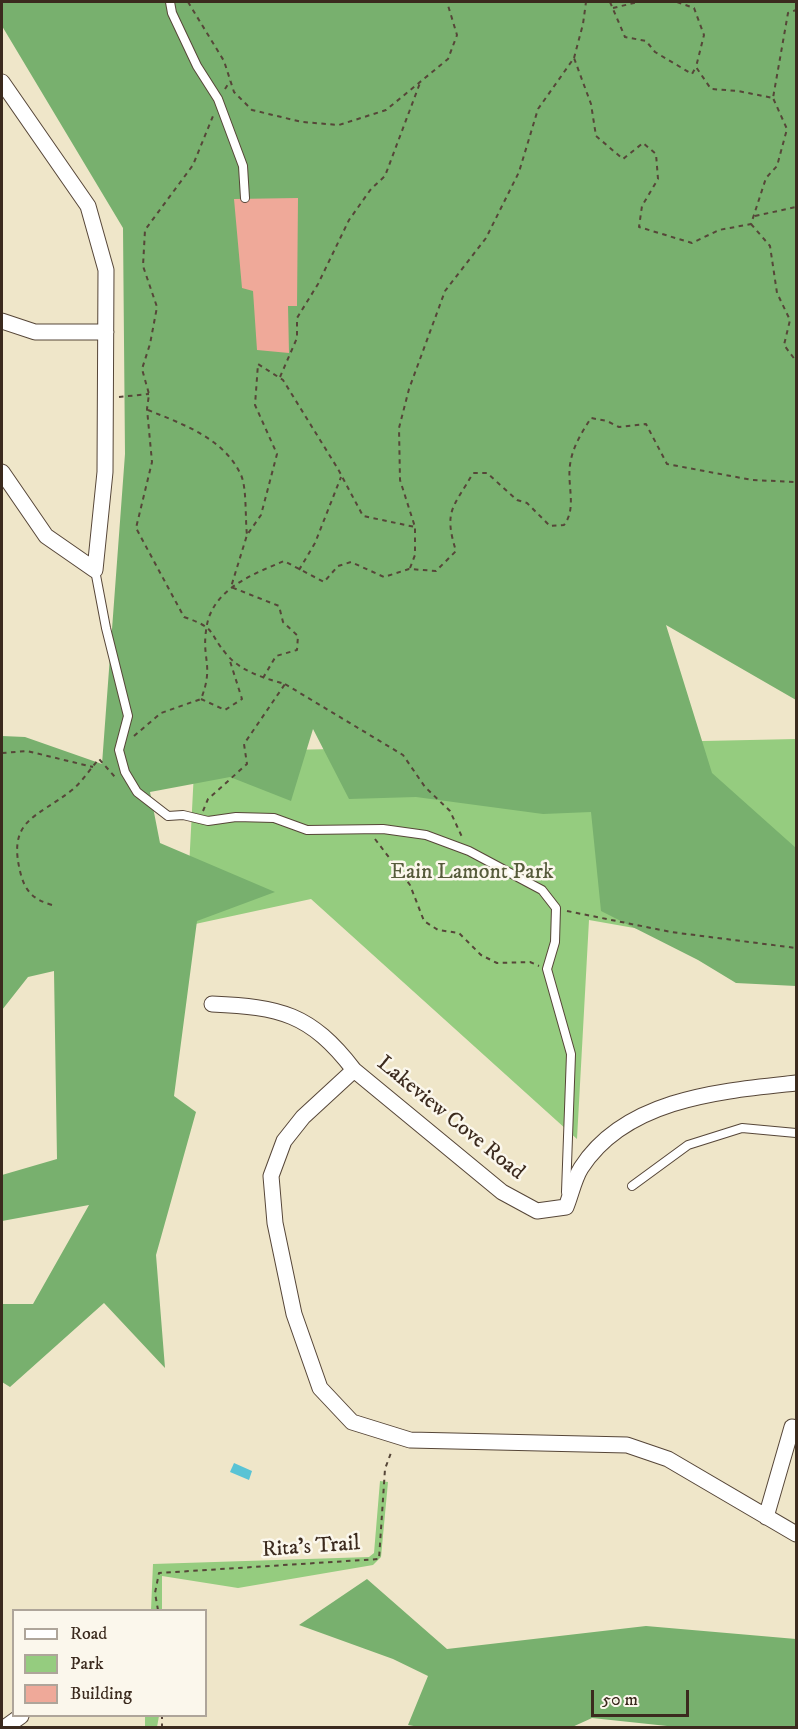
<!DOCTYPE html>
<style>
body{margin:0}
#map{position:relative;width:798px;height:1729px;overflow:hidden;background:#efe6c9;font-family:"IM FELL DW Pica",serif}
canvas{display:block}
.frame{position:absolute;inset:0;border:3px solid #3b2a1e;pointer-events:none}
.legend{position:absolute;left:12px;top:1609px;width:195px;height:108px;box-sizing:border-box;background:#fbf7ec;border:2px solid #aea59a;margin:0;padding:8px 10px;list-style:none;font-size:18px;color:#3b2a1e}
.legend li{display:flex;align-items:center;gap:12px;height:30px}
.legend b{width:30px;border:2px solid #aea59a}
.scale{position:absolute;left:591px;top:1690px;width:98px;height:27px;box-sizing:border-box;border:3px solid #3b2a1e;border-top:0;padding-left:8px;font-size:18px;line-height:21px;white-space:nowrap;color:#3b2a1e;-webkit-text-stroke:4px #fbf7ec;paint-order:stroke}
</style>
<div id="map">
<canvas width="798" height="1729"></canvas>
<div class="frame"></div>
<ul class="legend">
<li><b style="height:8px;background:#fff"></b>Road</li>
<li><b style="height:16px;background:#95cc7f"></b>Park</li>
<li><b style="height:16px;background:#efa999"></b>Building</li>
</ul>
<div class="scale">50 m</div>
</div>
<script>
const ctx = document.querySelector('canvas').getContext('2d');
ctx.lineJoin = 'round';
function paint(path, color) { ctx.fillStyle = color; ctx.fill(path, 'evenodd'); }
function strokePath(path, color, width, dash) { ctx.strokeStyle = color; ctx.lineWidth = width; ctx.lineCap = dash ? 'butt' : 'round'; ctx.setLineDash(dash || []); ctx.stroke(path); }
function drawText(font, color, halo, rows, align = 'center') {
  ctx.font = font + ' "IM FELL DW Pica",serif'; ctx.lineWidth = 5; ctx.setLineDash([]); ctx.textBaseline = 'middle'; ctx.strokeStyle = halo; ctx.fillStyle = color; for (const [text, x, y, turn = 0] of rows) {
    ctx.save(); ctx.translate(x, y); ctx.rotate((+turn || 0) * Math.PI / 180); ctx.textAlign = isNaN(turn) ? turn : align; if (halo) ctx.strokeText(text, 0, 0); ctx.fillText(text, 0, 0); ctx.restore();
  }
}
const green = new Path2D(`
 M796 739V951L702 940 589 920 577 1139 311 899 186 926 195 752Z
 M380 1481 388 1482 381 1557 373 1565 238 1588 162 1576V1610H151L153 1564 369 1557 374 1553Z
 M145 1716H159L157 1727H145Z`);
const forest = new Path2D(`
 M2 2H796V700L666 625 712 773 796 848V986L736 983 698 960 601 911 591 812 543 814 416 797 349 799 313 729 291 801 230 777 150 792 160 843 275 892 197 921 174 1096 196 1112 156 1255 165 1368 104 1303 10 1387 2 1382V1304H33L89 1205 2 1221V1175L57 1159 54 971 28 977 2 1010V736L25 737 102 764 125 454 123 228 2 26Z
 M367 1579 447 1649 646 1626 796 1639V1727L686 1728 592 1718 570 1728H425L408 1725 428 1676 393 1659 299 1625Z`);
const water = new Path2D(`
 M234 1463 252 1471 249 1480 230 1472Z`);
const building = new Path2D(`
 M298 198 297 306H288L289 353 257 350 253 291 242 288 234 199Z`);
const path = new Path2D(`
 M188 2 224 61 234 92 252 110 302 122 339 125 386 110 448 59 457 35 447 2
 M610 2 625 37 646 41 655 52 692 74 696 67 711 89 738 91 773 98 788 13 796 10
 M677 2 694 8 704 35 696 67
 M613 8 638 2
 M574 58 583 24 586 2
 M225 89 230 81
 M755 216 796 207
 M751 224 770 246 777 293 790 320 784 345 796 361
 M280 377 297 338V318L318 284 349 220 371 189 385 176 420 83
 M119 397 149 394
 M148 410C182 424 224 438 241 475 247 488 245 519 247 535
 M410 568 415 555V527
 M299 570 315 543 341 477
 M263 678 276 656 297 650 298 636 283 622 279 606 231 587 247 535 261 515 277 454 255 405 258 364 283 380 338 469 363 516 415 527 400 480 399 428 409 389 445 291 486 238 519 172 538 109 574 58 591 104 596 136 623 159 643 143 656 154 658 179 642 206 639 227 692 243 719 230 751 224 766 178 777 166 787 129 773 98
 M285 684 403 755 425 787 450 811 462 837
 M201 699 225 710 242 699 229 658
 M134 736 161 713 201 699C214 666 202 660 206 631 210 590 251 575 284 561L324 582 338 566 351 562 384 577 409 569 436 571 456 551C443 510 454 507 473 473H487L517 500 527 503 550 526 564 525C577 508 567 486 570 465 572 448 582 432 591 418L607 421 619 427 646 424 667 464 752 480 796 482
 M2 753 27 751 93 767
 M203 811 208 799 247 764 244 744 285 684C264 678 242 672 227 655 206 630 218 629 184 617L136 528 152 462 147 409 149 394 142 369 150 344 157 307 143 266 145 230 193 165 213 116
 M375 839 410 885 424 921 438 930 459 933 481 955 497 963 530 962 539 966
 M52 905C35 900 26 893 21 875 6 819 37 818 72 790 82 782 90 769 99 759L115 777
 M567 911 671 932 796 948
 M158 1610 155 1593 159 1573 379 1559 385 1469 392 1450
 M162 1728V1716`);
const service = new Path2D(`
 M170 2 172 13 197 66 218 99 243 166 245 198
 M95 570 106 628 128 716 119 750 125 772 137 792 168 816 183 815 208 821 236 817 274 818 307 830 383 829 426 835 469 851 542 890 556 908 555 942 547 969 571 1054 566 1192
 M632 1186 688 1145 742 1128 796 1133`);
const minor = new Path2D(`
 M2 82 88 206 106 270 105 472 95 570 46 536 2 472
 M2 321 35 332H106
 M212 1004C280 1007 310 1013 354 1070
 M796 1083C722 1091 626 1098 581 1168 574 1179 571 1195 566 1207L537 1211 502 1192 354 1070 303 1117 284 1141 271 1176 275 1223 294 1314 320 1388 352 1422 410 1440 627 1445 668 1459 796 1534
 M766 1517 792 1427
 M4 1728 21 1716`);
const parkNames = [
 ["Eain Lamont Park",472,873]
];
const streetNames = [
 ["Lakeview Cove Road",450,1119,39],
 ["Rita's Trail",311,1548,-4]
];
paint(green, '#95cc7f');
paint(forest, '#78b06e');
paint(water, '#59c3d5');
paint(building, '#efa999');
strokePath(service, '#564638', 10);
strokePath(minor, '#564638', 17);
strokePath(path, '#564638', 2, [4.5, 4.5]);
strokePath(service, '#fff', 8);
strokePath(minor, '#fff', 15);
drawText('22px', '#565b3b', '#fbf7ec', parkNames);
drawText('22px', '#3b2a1e', '#fbf7ec', streetNames);
</script>
